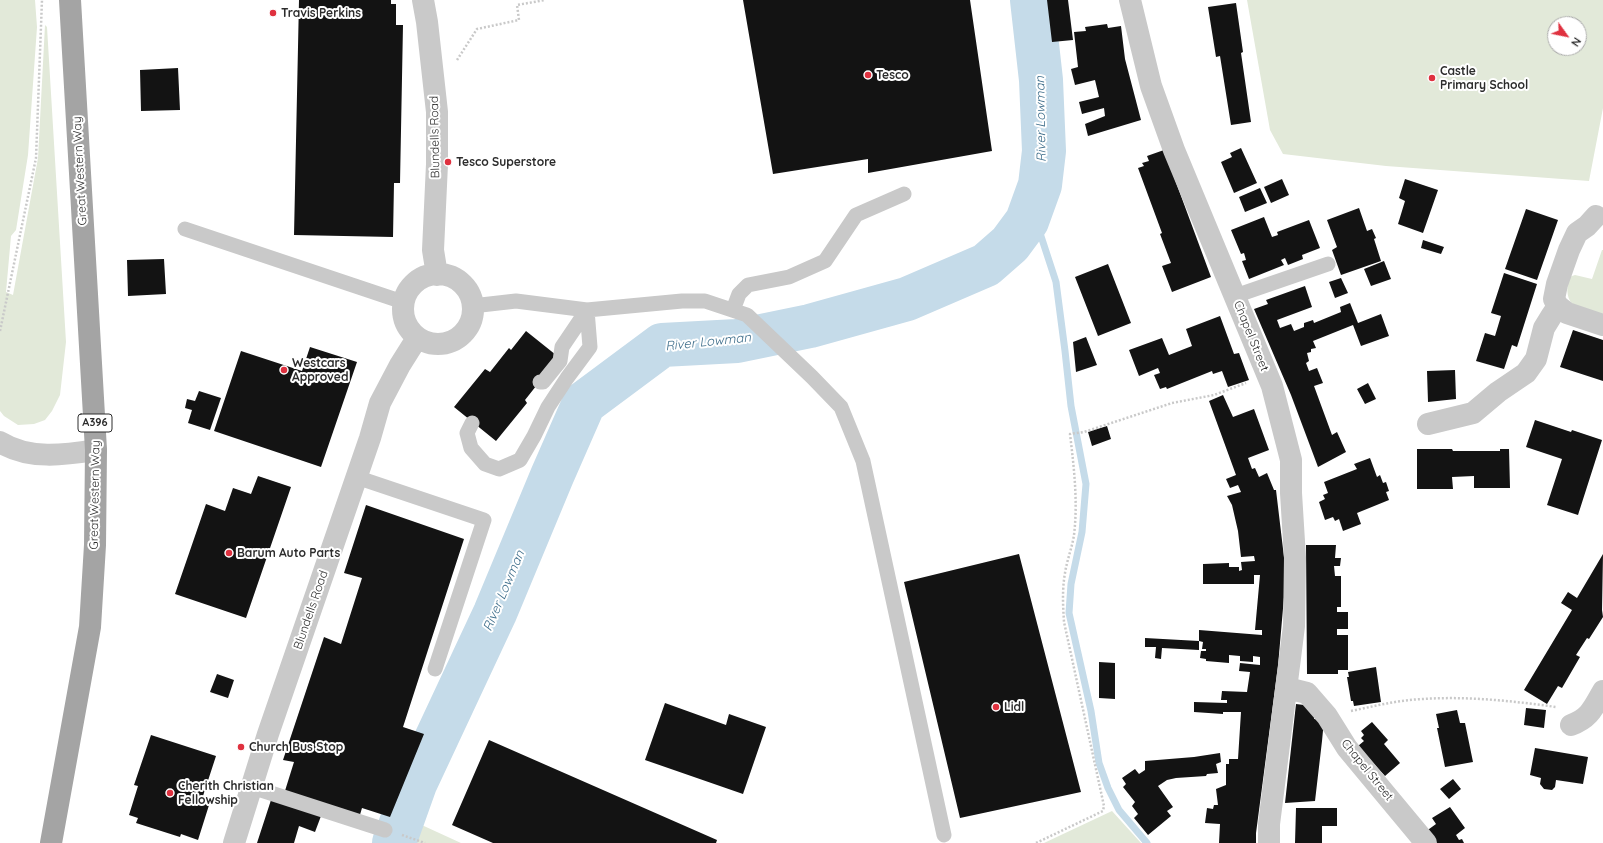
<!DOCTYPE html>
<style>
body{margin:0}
#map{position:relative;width:1603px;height:843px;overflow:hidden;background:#fff;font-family:Quicksand,sans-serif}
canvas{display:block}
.north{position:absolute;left:1547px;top:16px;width:40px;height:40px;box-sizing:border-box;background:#fff;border:1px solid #ababab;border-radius:50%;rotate:123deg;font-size:11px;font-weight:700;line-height:16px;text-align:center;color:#2c2c2c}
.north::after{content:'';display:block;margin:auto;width:14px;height:18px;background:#df313f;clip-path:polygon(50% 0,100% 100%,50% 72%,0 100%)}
</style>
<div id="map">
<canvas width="1603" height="843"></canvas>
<div class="north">N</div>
</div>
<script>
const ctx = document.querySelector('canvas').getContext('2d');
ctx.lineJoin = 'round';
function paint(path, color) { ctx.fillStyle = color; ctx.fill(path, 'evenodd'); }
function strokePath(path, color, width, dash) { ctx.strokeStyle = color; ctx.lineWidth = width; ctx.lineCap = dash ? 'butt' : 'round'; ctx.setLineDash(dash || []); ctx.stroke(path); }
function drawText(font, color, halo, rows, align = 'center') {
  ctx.font = font + ' Quicksand,sans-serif'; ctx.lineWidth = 4; ctx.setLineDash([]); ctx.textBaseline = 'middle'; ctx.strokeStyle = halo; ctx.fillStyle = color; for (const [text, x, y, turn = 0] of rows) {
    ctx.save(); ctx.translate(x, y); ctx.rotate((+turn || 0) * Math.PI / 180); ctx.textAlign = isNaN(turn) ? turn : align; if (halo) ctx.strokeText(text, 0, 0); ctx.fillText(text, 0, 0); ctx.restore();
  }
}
const green = new Path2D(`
 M0 0H35L37 27 28 155 16 230 11 236 6 292 13 295 38 158 45 25 47 27 66 342 60 395 52 411 45 420 34 424 18 425 4 416 0 411Z
 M1247 0H1603V108L1589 181 1386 166 1283 154 1270 130ZM1555 24H1579V48H1555Z
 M1602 250H1603V317C1578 308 1562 308 1569 277L1575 275 1592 279Z
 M1112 811 1141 843H1044Z
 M413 821 461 843H403Z`);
const stream = new Path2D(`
 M1027 221 1039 230 1056 282 1065 351 1071 406 1086 484 1082 532 1071 584 1069 613 1091 711 1099 763 1108 788 1119 810 1147 843`);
const river = new Path2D(`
 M394 843 415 784 495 613 552 476 584 403 662 345 737 341 810 326 907 299 986 265 1010 244 1027 221 1040 185 1044 151 1041 80 1032 0`);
const building = new Path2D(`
 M299 0H391V4H396V25H403L400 183H394L393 237 294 235Z
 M743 0H970L992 151 868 173V159L773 174Z
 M1047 0H1068L1073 40 1052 42Z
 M1236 3 1243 52 1241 53 1251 122 1231 125 1220 56 1216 57 1208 7Z
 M1107 24 1108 28 1121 26 1125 59 1141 120 1088 136 1085 124 1105 116 1104 108 1082 114 1079 102 1099 97 1095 80 1075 85 1071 69 1078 67 1074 32 1086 31 1085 27Z
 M178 68 180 110 141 111 140 70Z
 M1241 148 1257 183 1234 193 1221 162 1232 157 1230 153Z
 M1164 150 1211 277 1172 292 1162 266 1171 263 1160 234 1162 233 1138 168 1144 166 1142 163 1149 161 1147 156Z
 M1282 179 1289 195 1271 203 1264 187Z
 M1405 179 1438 190 1423 233 1398 224 1405 201 1399 198Z
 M1260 188 1267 203 1245 212 1239 197Z
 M1359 208 1367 231 1372 229 1376 238 1374 239 1381 261 1341 275 1332 250 1337 247 1327 220Z
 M1526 209 1558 220 1537 280 1505 269Z
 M1264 217 1272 237 1278 235 1277 232 1309 220 1320 248 1302 255 1303 259 1288 265 1285 258 1281 260 1284 265 1249 279 1242 261 1246 260 1244 253 1241 254 1231 230Z
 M1423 240 1444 247 1441 254 1421 248Z
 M164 259 166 294 128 296 127 260Z
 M1384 261 1391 279 1371 286 1364 269Z
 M1108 264 1131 323 1098 336 1075 277Z
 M1504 273 1537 284 1517 347 1512 345 1504 369 1476 361 1485 333 1495 336 1501 316 1491 313Z
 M1341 278 1348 293 1335 298 1329 282Z
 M1305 286 1312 307 1277 320 1280 328 1291 324 1294 331 1304 327V323L1313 320 1314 323 1341 312 1340 307 1350 303 1358 323 1381 314 1389 336 1361 346 1353 325 1313 341 1316 348 1311 349V352L1307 353 1309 361 1306 363 1309 371 1317 368 1323 383 1314 386 1332 435 1337 432 1346 452 1318 467 1291 395 1254 309 1268 304 1266 300Z
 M1220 316 1234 354 1239 353 1249 380 1228 387 1222 371 1213 374 1212 371 1167 389 1166 387 1160 389 1154 375 1160 373 1158 368 1139 376 1129 350 1162 338 1169 355 1192 346 1186 329Z
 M1573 330 1603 340V381L1560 367Z
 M526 331 556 355 544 376 525 400 527 403 496 441 454 407 485 369 490 372 509 348 511 350Z
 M1086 337 1097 365 1076 372 1073 342Z
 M310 347 357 362 321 467 214 431 241 351 302 371Z
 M1455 370 1456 399 1428 402 1427 371Z
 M1368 383 1376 399 1365 404 1357 389Z
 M199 391 221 398 210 430 188 423 192 410 185 408 187 399 195 401Z
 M1223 395 1233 417 1254 409 1269 450 1248 458 1252 469 1255 468 1259 477 1267 473 1274 490H1276L1286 574 1278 666 1256 833V843H1219L1220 824 1205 823 1207 808 1213 809 1214 805H1218L1216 789 1226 785V764H1229V759H1238L1241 712H1223V714L1194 712V702L1227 703V700H1221L1222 691 1247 692 1250 672 1239 671 1240 663 1260 665V657L1253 656V662L1240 661V656L1229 655V663L1206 661V659L1200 658 1201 651H1206V649H1202L1203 642 1199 641V630L1262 635V630H1255L1260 575H1254V584H1203V564L1229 563V567H1239V571L1242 570 1241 562 1255 561 1254 556 1241 557 1238 531 1232 505 1227 496 1241 492 1238 485 1230 488 1226 479 1236 475 1209 401Z
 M1535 420 1571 432 1572 430 1602 440 1578 515 1547 505 1562 459 1526 447Z
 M1107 426 1111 439 1092 446 1088 432Z
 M1417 449H1452L1453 451H1500V449H1509L1510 488H1474V476L1452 477 1453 489H1417Z
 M1370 458 1377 477 1380 475 1383 483 1386 482 1389 491 1386 492 1389 500 1357 513 1361 524 1343 531 1339 519 1335 521 1333 517 1325 520 1319 502 1325 499 1323 495 1328 493 1324 482 1357 469 1354 464Z
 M258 476 291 487 246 618 175 594 206 504 225 511 233 488 251 494Z
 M366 505 464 539 403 727 424 734 390 817 362 808 359 818 284 794 294 762 283 760 324 637 341 644 362 578 344 573Z
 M1306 545H1336L1335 558H1341L1340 566H1334L1335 576H1341V607H1337V612H1348V629H1337V635H1348V670H1338V674H1307Z
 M1019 554 1081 792 960 818 904 582Z
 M1603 554 1602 610 1603 617 1589 639 1587 638 1576 655 1580 657 1562 688 1558 686 1547 704 1524 690 1572 610 1561 603 1568 592 1577 598Z
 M1145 638 1199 641V650L1162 648 1161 659 1155 658 1156 647H1145Z
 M1099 662 1115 663V699L1099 698Z
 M1376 667 1381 702 1354 706 1353 701H1351L1347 677H1349L1348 672Z
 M217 674 234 680 228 698 210 692Z
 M665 703 726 725 729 714 766 727 743 794 645 760Z
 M1296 704 1312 706 1316 708 1314 719 1324 720 1322 741 1315 801 1285 803Z
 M1526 708 1546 710 1544 728 1524 725Z
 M1457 710 1460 723H1465L1473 762 1445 767 1437 728H1439L1436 714Z
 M1372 722 1388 740 1384 744 1400 763 1385 776 1358 746 1364 741 1361 738 1364 735 1361 731Z
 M151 735 216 756 202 799 210 802 198 840 181 834 180 837 136 823 138 818 129 815 138 786 134 785Z
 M489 740 717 840 716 843H493L452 825Z
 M1535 748 1588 757 1583 784 1556 780 1555 787 1552 790 1544 789 1540 784 1541 778 1530 775Z
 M1220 753 1221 762 1216 764 1218 773 1207 774 1206 776 1176 778 1167 780 1158 786 1173 807 1167 811 1171 816 1148 835 1134 818 1138 814 1132 806 1135 802 1123 787 1126 784 1122 778 1135 769 1139 774 1145 770V761L1194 757Z
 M1453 779 1461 789 1449 799 1440 789Z
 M271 800 321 816 315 832 299 826 294 843H257Z
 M1450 807 1465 828 1456 835 1459 840 1462 839 1464 843H1433L1425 832 1436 824 1432 818Z
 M1296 808H1337V826H1322V843H1295Z`);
const path = new Path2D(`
 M457 60 477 29 519 20 517 5 545 0
 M0 331 36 158 42 0
 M1351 711C1375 706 1398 700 1423 699 1467 696 1513 701 1556 707
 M402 835 425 843
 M1036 843 1103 811 1104 806 1064 622C1063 606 1062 590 1065 573 1067 560 1072 548 1074 535 1078 501 1074 468 1070 434L1084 432 1172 403 1214 395 1246 383`);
const service = new Path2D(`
 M185 229 403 302
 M1235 296 1328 264
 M472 306 516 301 587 310 682 301H705L747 315 812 377 841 407 863 461 944 835
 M733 310 739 294 748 285 789 277 825 261 856 215 904 194
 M472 423 467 433 471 448 485 464 499 469 520 460 534 436 548 407 567 378 590 347 587 310 562 347 560 361 543 382H540
 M356 477 484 520 435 669
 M252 787 385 830`);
const minor = new Path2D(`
 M1130 0 1151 86 1174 150 1272 386 1291 460V493L1295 558 1294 626 1269 824V843
 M1558 306 1567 313 1603 325
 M1428 424 1473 413 1498 392 1526 373 1536 359 1544 328 1552 315 1558 306 1554 299 1557 284 1569 250 1577 233 1587 226 1596 216
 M1287 688 1307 693 1327 716 1347 748 1426 843
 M1571 725C1590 718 1593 708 1603 691`);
const tertiary = new Path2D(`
 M423 0 427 22 437 112V164L433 250 437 275
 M403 309a35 35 0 1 1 70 0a35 35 0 1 1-70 0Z
 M0 442C29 460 64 455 96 450
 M234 843 268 734 370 438 380 403 400 365 417 338`);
const primary = new Path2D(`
 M51 843 90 627 95 545 96 450 70 0`);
const markers = [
 [273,13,4,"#df313f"],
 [868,75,4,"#df313f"],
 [1432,78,4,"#df313f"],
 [448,162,4,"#df313f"],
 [284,370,4,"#df313f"],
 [229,553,4,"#df313f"],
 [996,707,4,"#df313f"],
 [241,747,4,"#df313f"],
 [170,793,4,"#df313f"]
];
const shields = [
 [95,423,34]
];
const shieldNames = [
 ["A396",95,423]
];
const poiNames = [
 ["Travis Perkins",281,13],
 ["Castle",1440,71],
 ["Primary School",1440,85],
 ["Tesco",876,75],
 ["Tesco Superstore",456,162],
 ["Westcars",292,363],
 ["Approved",292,377],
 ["Barum Auto Parts",237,553],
 ["Lidl",1004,707],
 ["Church Bus Stop",249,747],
 ["Cherith Christian",178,786],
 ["Fellowship",178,800]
];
const streetNames = [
 ["Blundells Road",435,137,-91],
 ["Great Western Way",80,171,-93],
 ["Chapel Street",1251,336,68],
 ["Great Western Way",95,495,-89],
 ["Blundells Road",311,610,-71],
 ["Chapel Street",1367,770,51]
];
const waterNames = [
 ["River Lowman",1041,119,-91],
 ["River Lowman",708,342,-6],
 ["River Lowman",504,591,-67]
];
paint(green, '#e2e9d9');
strokePath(stream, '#c5dbe9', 7);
strokePath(river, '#c5dbe9', 44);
paint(building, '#131313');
strokePath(path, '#c9c9c9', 2.5, [2, 2]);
strokePath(service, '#c9c9c9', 15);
strokePath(minor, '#c9c9c9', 22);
strokePath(tertiary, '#c9c9c9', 22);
strokePath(primary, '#a4a4a4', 22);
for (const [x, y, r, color] of markers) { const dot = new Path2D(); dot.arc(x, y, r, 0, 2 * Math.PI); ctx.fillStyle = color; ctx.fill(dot); strokePath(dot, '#fff', 1.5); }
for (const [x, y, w] of shields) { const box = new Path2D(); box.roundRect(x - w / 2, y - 9, w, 18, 3); ctx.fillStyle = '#fff'; ctx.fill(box); strokePath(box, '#2c2c2c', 1); }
drawText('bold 11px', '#2c2c2c', null, shieldNames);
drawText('bold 12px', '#2c2c2c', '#fff', poiNames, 'left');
drawText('12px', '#2c2c2c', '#fff', streetNames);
drawText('italic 13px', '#3d6d8a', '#fff', waterNames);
</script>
